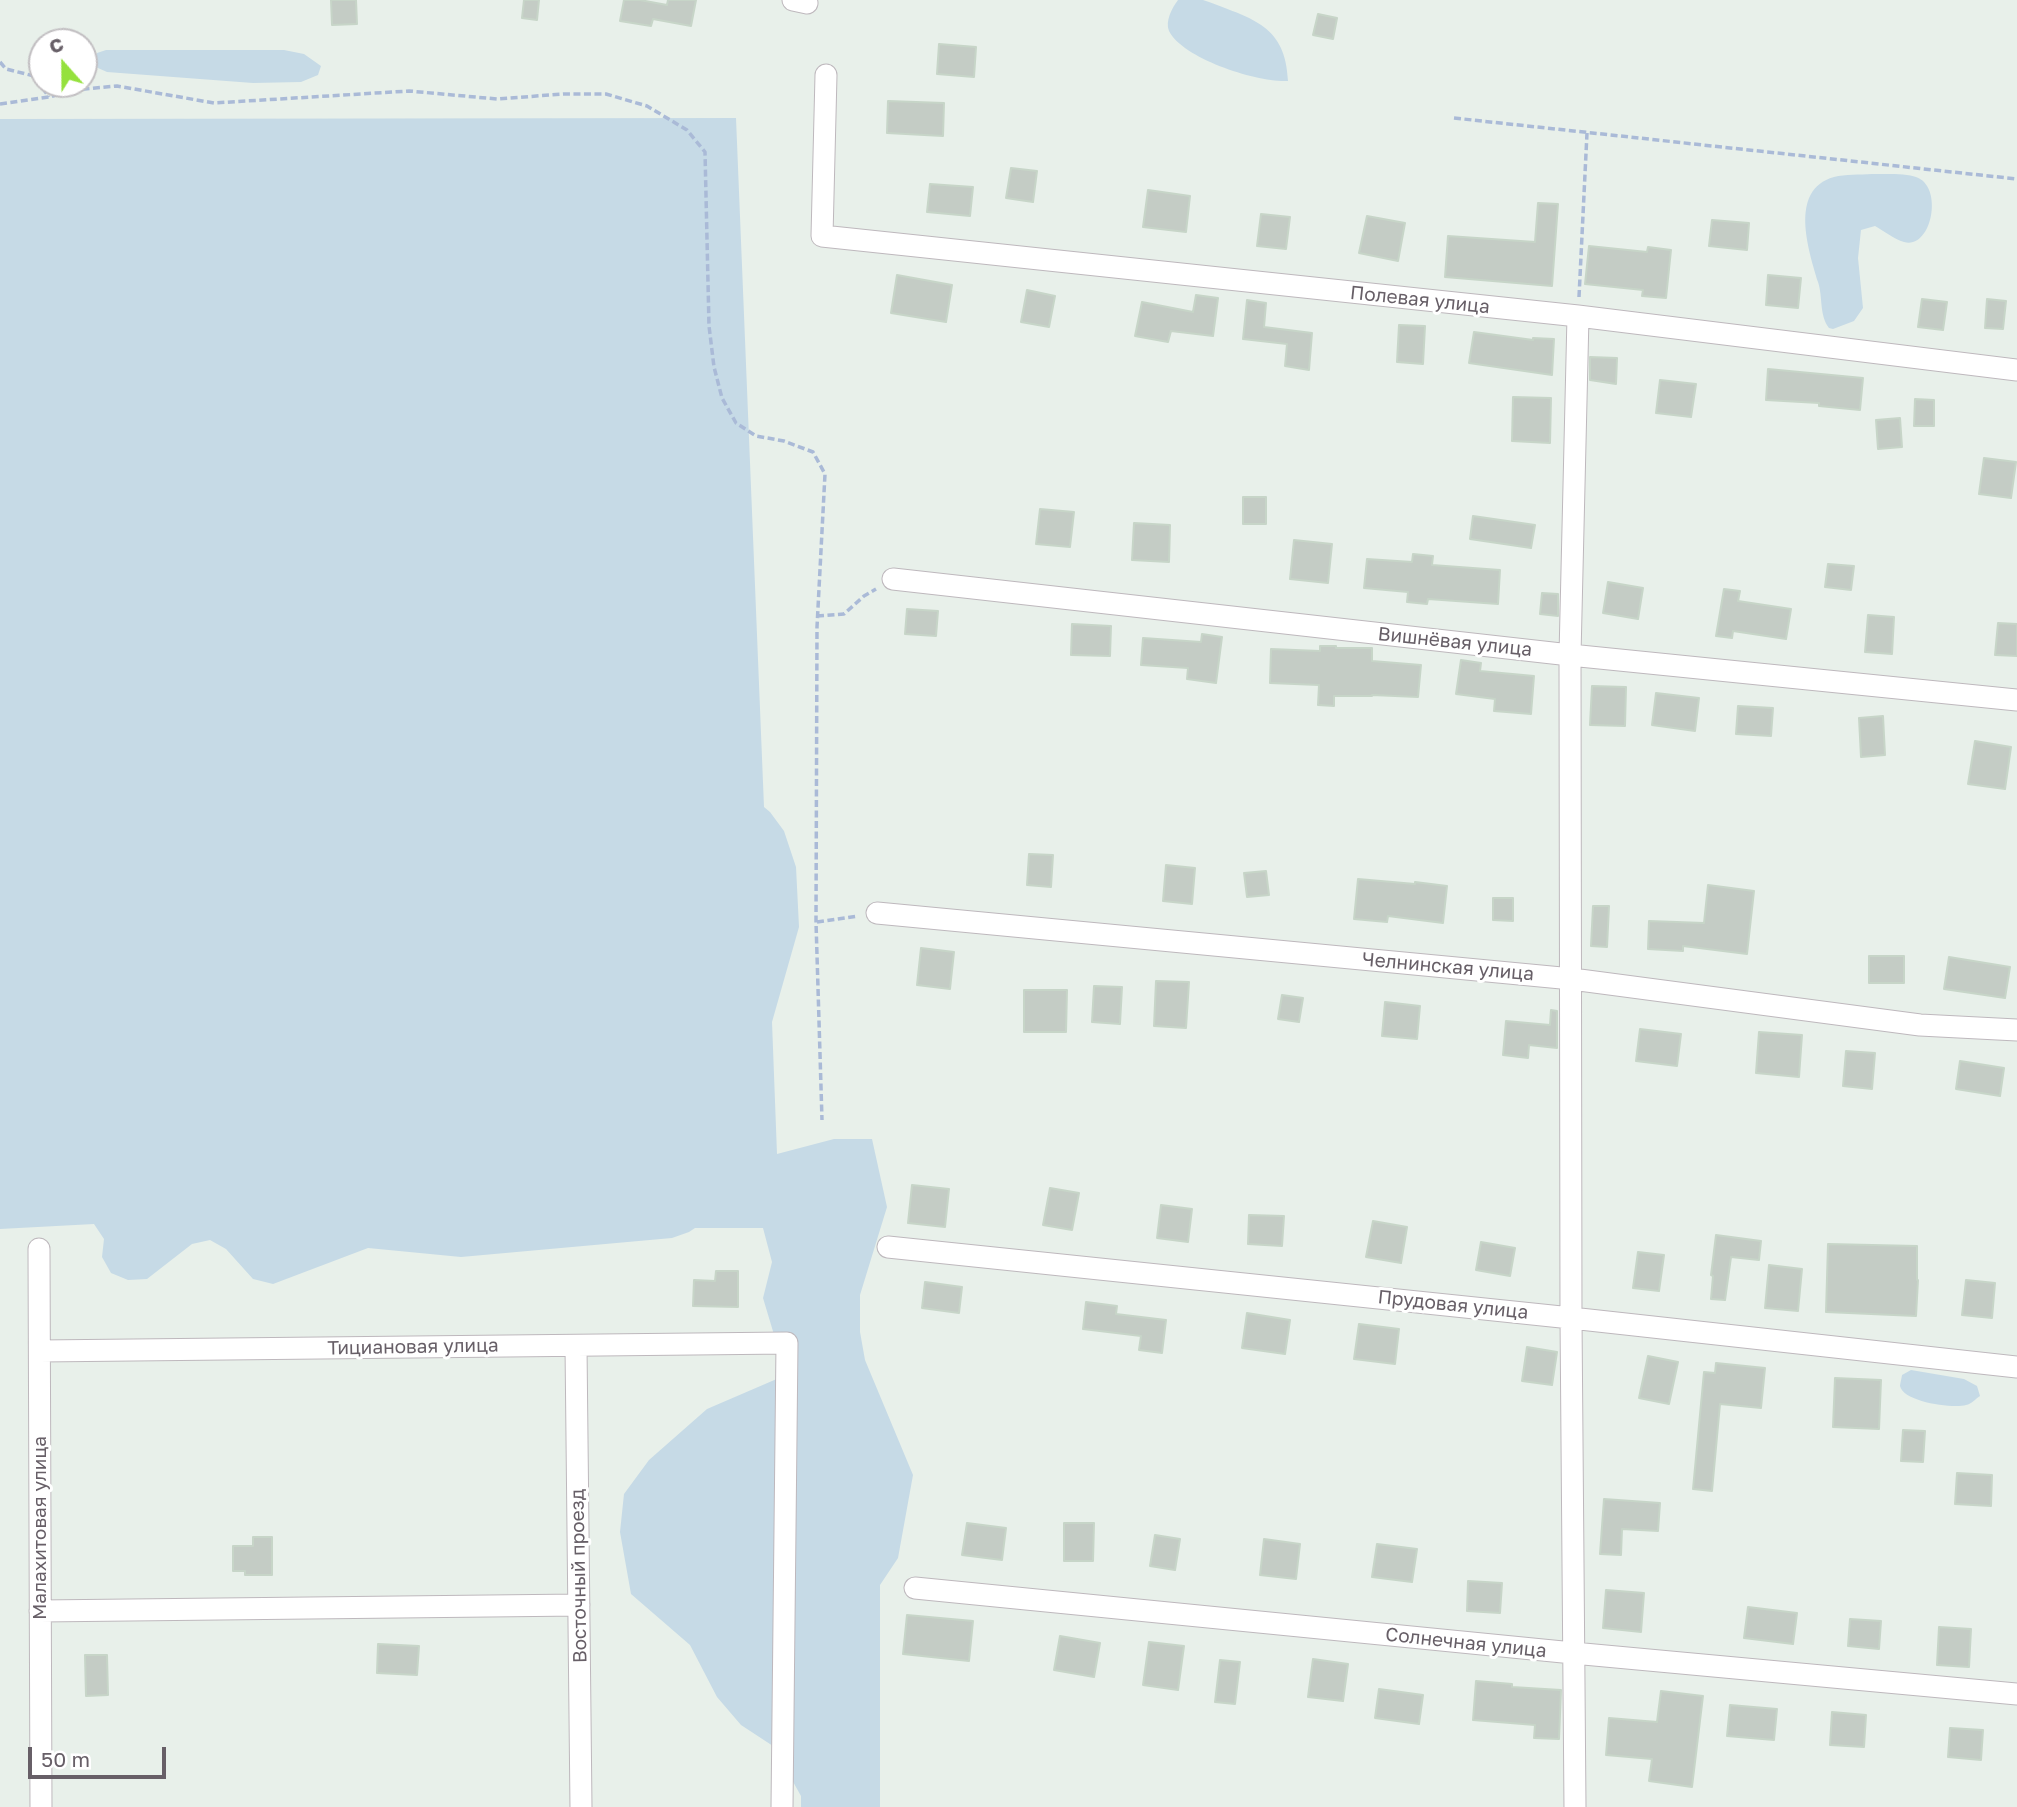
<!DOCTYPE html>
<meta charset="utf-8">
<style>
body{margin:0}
#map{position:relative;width:2017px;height:1807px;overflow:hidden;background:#e8f0ea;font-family:"Golos Text",sans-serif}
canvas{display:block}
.north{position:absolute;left:28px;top:28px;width:70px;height:70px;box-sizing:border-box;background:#fff;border:2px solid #c2bfc2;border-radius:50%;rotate:339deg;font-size:19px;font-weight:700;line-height:28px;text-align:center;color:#675f67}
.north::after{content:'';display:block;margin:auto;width:24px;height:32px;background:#95e13d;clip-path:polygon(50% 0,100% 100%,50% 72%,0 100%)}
.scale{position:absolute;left:28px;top:1747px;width:138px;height:32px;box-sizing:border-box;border:4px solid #675f67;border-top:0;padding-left:9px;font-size:21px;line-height:24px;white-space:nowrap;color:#675f67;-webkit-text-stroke:5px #fff;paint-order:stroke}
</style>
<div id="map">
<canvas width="2017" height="1807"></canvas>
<div class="north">С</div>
<div class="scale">50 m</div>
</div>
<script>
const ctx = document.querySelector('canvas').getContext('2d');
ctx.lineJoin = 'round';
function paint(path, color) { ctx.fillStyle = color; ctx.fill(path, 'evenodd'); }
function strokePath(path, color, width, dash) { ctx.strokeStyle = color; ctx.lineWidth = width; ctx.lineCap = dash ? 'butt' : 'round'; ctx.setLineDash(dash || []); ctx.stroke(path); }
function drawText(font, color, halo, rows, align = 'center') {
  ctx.font = font + ' "Golos Text",sans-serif'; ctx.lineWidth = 6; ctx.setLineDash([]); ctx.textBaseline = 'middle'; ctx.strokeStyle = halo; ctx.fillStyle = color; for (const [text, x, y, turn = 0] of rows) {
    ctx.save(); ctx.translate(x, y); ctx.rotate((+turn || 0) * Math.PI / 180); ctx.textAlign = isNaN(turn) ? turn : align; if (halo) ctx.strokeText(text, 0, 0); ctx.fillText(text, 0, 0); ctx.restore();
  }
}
const green = new Path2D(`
 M1178 0H1203L1209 2C1253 19 1286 26 1288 81 1259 83 1183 59 1169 31 1165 21 1172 8 1178 0Z
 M106 50H284L304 54 321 66 318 75 301 82 253 83 107 72 98 68 92 61 97 53Z
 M736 118 764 807 770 812 784 831 796 867 799 927 772 1022 777 1154 834 1139H872L887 1207 860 1295V1332L865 1360 913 1475 898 1558 880 1585V1807H801V1796L773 1746 741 1725 717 1697 690 1645 631 1594 620 1532 624 1494 649 1460 707 1409 779 1378 781 1358 763 1298 772 1262 763 1228H695L689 1232 672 1238 461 1257 368 1248 273 1284 253 1279 226 1249 210 1240 192 1244 147 1279 128 1280 111 1273 102 1257 104 1239 94 1224 0 1229V119Z
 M1872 174C1883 174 1907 173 1916 177 1944 186 1932 250 1904 242 1894 239 1884 231 1875 226L1861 230 1858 258 1863 308 1854 321 1833 329 1829 328C1819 315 1823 297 1818 282 1809 251 1788 190 1834 177 1845 174 1860 175 1872 174Z
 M1911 1370 1964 1379 1977 1386 1980 1396C1975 1399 1972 1404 1966 1405 1954 1409 1903 1402 1900 1386 1900 1385 1902 1376 1902 1375Z`);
const building = new Path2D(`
 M331 0H356L357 24 332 25Z
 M524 0H539L537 20 522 18Z
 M624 0H640L667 5 668 0H696L691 26 653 19 651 26 620 21Z
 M1318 14 1337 18 1333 39 1313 35Z
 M939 44 976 47 974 77 937 74Z
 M888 101 944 103 943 136 887 133Z
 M1011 168 1037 171 1033 202 1006 198Z
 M930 184 973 187 970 216 927 212Z
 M1148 190 1190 196 1186 232 1143 227Z
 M1538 203 1558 204 1552 286 1445 277 1448 236 1535 242Z
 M1261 214 1290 217 1286 249 1257 246Z
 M1367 216 1405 223 1398 261 1359 253Z
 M1712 220 1749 223 1747 250 1709 246Z
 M1589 246 1647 252 1648 247 1671 250 1666 298 1642 296 1643 290 1585 284Z
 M897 275 952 285 946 322 891 313Z
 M1768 275 1801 278 1798 308 1766 305Z
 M1027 290 1055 296 1049 327 1021 322Z
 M1196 295 1218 298 1213 336 1171 331 1168 342 1135 336 1142 302 1193 312Z
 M1922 299 1947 302 1943 330 1918 327Z
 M1987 299 2006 301 2003 329 1985 328Z
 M1247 300 1266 303 1264 327 1312 333 1309 370 1285 366 1287 344 1243 339Z
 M1399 325 1425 326 1423 364 1397 362Z
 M1474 332 1533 340V338L1554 339 1552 375 1469 363Z
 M1590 357 1617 358 1616 384 1590 380Z
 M1768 369 1863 378 1860 410 1819 406V403L1766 400Z
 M1660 380 1696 384 1691 417 1656 413Z
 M1513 397 1551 398 1550 443 1512 441Z
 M1915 399 1934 400V426H1914Z
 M1900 418 1902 447 1878 449 1876 420Z
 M1984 458 2016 462 2011 498 1979 494Z
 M1243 497H1266V524H1243Z
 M1040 509 1074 512 1070 547 1036 544Z
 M1473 516 1535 525 1531 548 1470 539Z
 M1134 523 1170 525 1169 562 1132 560Z
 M1294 540 1332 544 1328 583 1290 579Z
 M1413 554 1433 556 1432 565 1500 570 1498 604 1428 599 1427 604 1407 602 1408 592 1364 588 1367 559 1412 562Z
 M1828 564 1854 566 1851 590 1825 587Z
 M1608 582 1643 588 1638 619 1603 613Z
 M1724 589 1740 591 1738 601 1791 609 1786 639 1733 631 1732 638 1716 636Z
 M1542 593 1558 594V616L1540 614Z
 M907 609 938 611 936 636 905 634Z
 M1868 615 1894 617 1892 654 1865 652Z
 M1998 623 2017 624V656L1995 655Z
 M1072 624 1111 626 1110 656 1071 655Z
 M1202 634 1222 637 1216 683 1187 679 1188 668 1141 665 1143 638 1201 642Z
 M1320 646H1336V648H1372V661L1421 665 1418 697 1372 695V696H1334V706L1318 705 1319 685 1270 683 1271 649 1320 651Z
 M1461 660 1481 663 1480 671 1534 676 1531 714 1494 711 1495 699 1456 694Z
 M1592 686 1626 687 1625 726 1590 725Z
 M1656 693 1699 698 1695 731 1652 725Z
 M1738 706 1773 708 1771 736 1736 734Z
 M1883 716 1885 755 1861 757 1859 718Z
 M1975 741 2011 747 2005 789 1968 784Z
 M1029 854 1053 855 1051 887 1027 885Z
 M1166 865 1195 868 1192 904 1163 901Z
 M1266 871 1269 895 1247 897 1244 873Z
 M1358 879 1415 884V882L1447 886 1443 923 1388 916 1387 922 1354 919Z
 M1708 885 1754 891 1747 954 1683 946V951L1648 949 1649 921 1704 923Z
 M1493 898H1513V921L1493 920Z
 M1593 906H1609L1607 947 1591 946Z
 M921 948 954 952 950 989 917 985Z
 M1869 956H1904V983H1869Z
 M1949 957 2010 967 2005 998 1944 989Z
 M1156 981 1189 982 1186 1028 1154 1026Z
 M1094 986 1122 987 1120 1024 1092 1022Z
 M1024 990H1067L1066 1032H1024Z
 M1282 995 1303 998 1299 1022 1278 1019Z
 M1385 1002 1420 1006 1417 1039 1382 1036Z
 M1551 1010 1557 1011V1048L1529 1045 1528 1058 1503 1055 1506 1021 1550 1025Z
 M1640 1029 1681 1034 1677 1066 1636 1061Z
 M1759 1032 1802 1035 1799 1077 1756 1073Z
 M1846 1051 1875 1053 1872 1089 1843 1086Z
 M1960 1061 2004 1068 2000 1096 1956 1089Z
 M912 1185 949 1189 945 1227 908 1223Z
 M1050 1188 1079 1193 1072 1230 1043 1225Z
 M1161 1205 1192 1209 1188 1242 1157 1238Z
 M1249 1215 1284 1216 1282 1246 1248 1244Z
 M1373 1221 1407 1227 1401 1263 1366 1257Z
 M1716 1235 1761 1241 1759 1260 1731 1257 1725 1300 1711 1299 1713 1276 1711 1275Z
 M1481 1242 1515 1248 1510 1276 1476 1270Z
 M1828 1244 1917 1246V1280H1918L1916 1316 1826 1312Z
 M1638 1252 1664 1255 1659 1291 1633 1288Z
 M1769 1265 1802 1269 1798 1311 1765 1308Z
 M716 1271H738V1307L693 1306 694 1280 715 1281Z
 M1966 1280 1995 1283 1992 1318 1962 1315Z
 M925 1282 962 1287 959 1313 922 1308Z
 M1086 1302 1117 1306 1116 1314 1166 1320 1162 1353 1139 1350 1141 1336 1083 1329Z
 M1247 1313 1290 1320 1285 1354 1242 1348Z
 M1359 1324 1399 1329 1395 1364 1354 1359Z
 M1527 1347 1557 1352 1552 1385 1522 1381Z
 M1648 1356 1678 1362 1669 1404 1639 1398Z
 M1716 1363 1765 1368 1761 1408 1720 1404 1712 1491 1693 1489 1704 1372 1715 1373Z
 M1835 1378 1881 1380 1879 1429 1833 1427Z
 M1903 1430 1925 1431 1923 1462 1901 1461Z
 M1957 1473 1992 1475 1991 1506 1955 1504Z
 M1604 1499 1660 1503 1658 1531 1622 1529 1621 1555 1600 1554Z
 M967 1523 1006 1528 1002 1560 962 1555Z
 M1064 1523H1094L1093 1561H1064Z
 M1155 1535 1180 1539 1175 1570 1150 1566Z
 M253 1537H272V1575H245V1571H233V1546H253Z
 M1264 1539 1300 1544 1296 1579 1260 1575Z
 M1377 1544 1417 1549 1412 1582 1372 1577Z
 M1468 1581 1502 1583 1500 1613 1467 1611Z
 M1606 1590 1644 1593 1641 1632 1603 1628Z
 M1748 1607 1797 1613 1793 1644 1744 1638Z
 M907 1615 973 1621 969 1661 903 1654Z
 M1850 1619 1881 1621 1879 1649 1848 1646Z
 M1939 1627 1971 1629 1969 1667 1937 1665Z
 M1060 1636 1100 1643 1094 1677 1054 1670Z
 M1149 1642 1184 1646 1178 1690 1143 1685Z
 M378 1644 419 1646 417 1675 377 1673Z
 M85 1655H107L108 1695 86 1696Z
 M1313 1659 1348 1664 1343 1701 1308 1697Z
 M1220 1660 1240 1662 1235 1704 1215 1702Z
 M1476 1681 1512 1684V1687L1561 1690 1559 1739 1534 1738 1535 1725 1473 1720Z
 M1379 1689 1423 1695 1419 1724 1375 1718Z
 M1661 1691 1703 1696 1692 1787 1649 1781 1652 1759 1606 1755 1609 1718 1657 1722Z
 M1730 1705 1777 1709 1774 1740 1727 1736Z
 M1832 1712 1866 1715 1864 1747 1830 1745Z
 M1950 1728 1983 1730 1981 1760 1948 1757Z`);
const path = new Path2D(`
 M0 62 6 69 34 76 49 97
 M0 104 49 97 74 90 117 86 214 103 409 91 497 99 563 94H606L647 106 687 130 705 152 709 326 714 367 722 398 736 423 756 436 784 441 813 452 825 474 817 627 816 922 822 1120
 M1454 118 2017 179
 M1579 297 1587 133
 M817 616 844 614 864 596 876 589
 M817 922 858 916`);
const street = new Path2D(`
 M793 0 807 3
 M826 75 822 236 1578 316 2017 370
 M893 579 1570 655 2017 700
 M877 913 1572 979 1920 1025 2017 1030
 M888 1247 1571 1318 2017 1367
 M39 1249 41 1807
 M576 1346 581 1807
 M40 1351 787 1343 782 1807
 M915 1588 1573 1653 2017 1694
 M40 1611 579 1605
 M1575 1807 1571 1318 1570 655 1578 316`);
const streetNames = [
 ["Полевая улица",1420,300,6],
 ["Вишнёвая улица",1455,642,6],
 ["Челнинская улица",1448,967,5],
 ["Прудовая улица",1453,1305,6],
 ["Тициановая улица",413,1347,-1],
 ["Малахитовая улица",40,1528,-90],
 ["Восточный проезд",579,1576,-91],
 ["Солнечная улица",1466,1643,6]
];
paint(green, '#c6dae6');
paint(building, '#c4ccc5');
strokePath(building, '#c7d5c8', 2);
strokePath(street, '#beb8bd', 23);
strokePath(path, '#aabad7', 3.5, [7, 3.5]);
strokePath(street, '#fff', 21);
drawText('19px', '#675f67', '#fff', streetNames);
</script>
